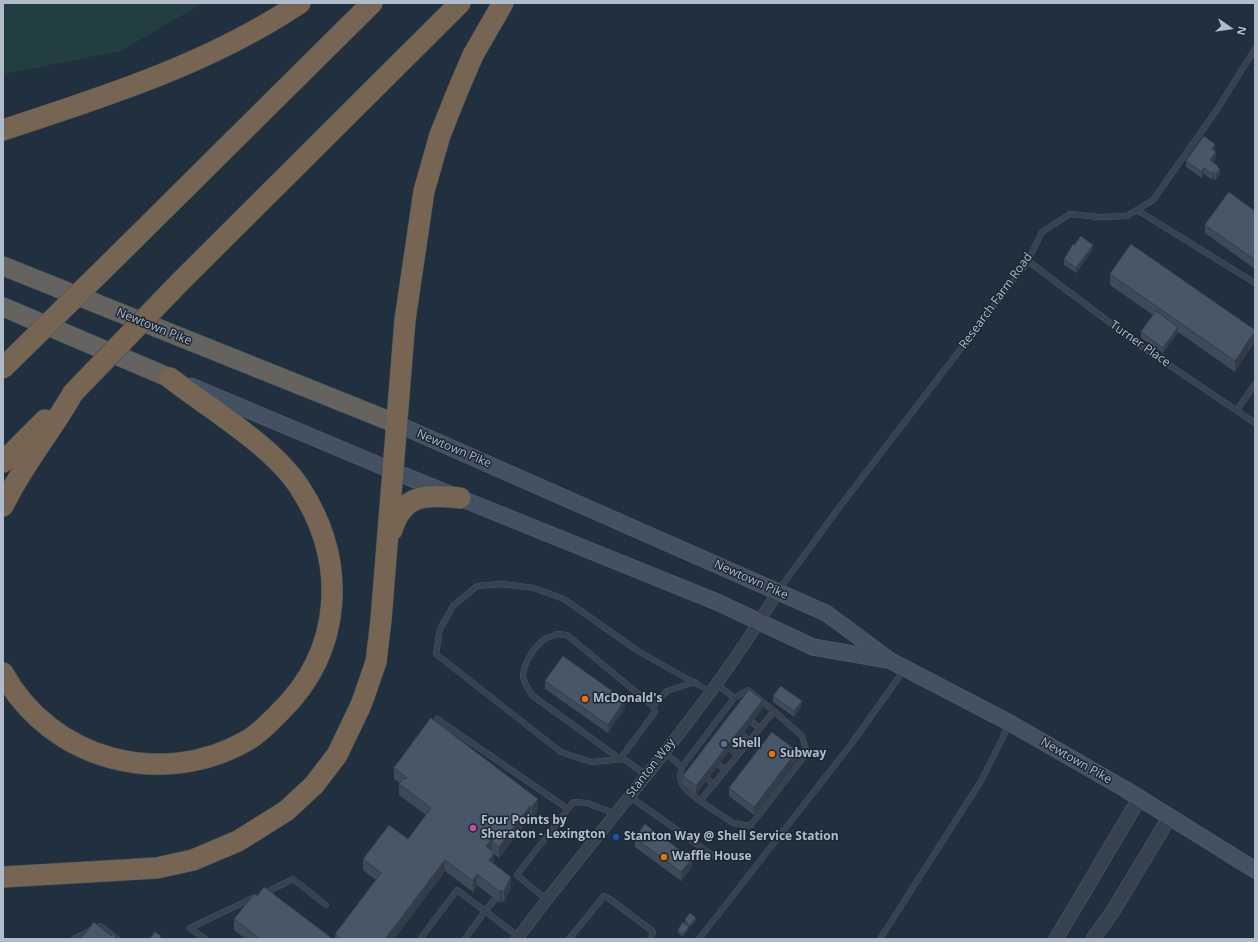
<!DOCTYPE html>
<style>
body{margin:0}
#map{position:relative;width:1258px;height:942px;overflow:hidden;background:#21303f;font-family:"Open Sans",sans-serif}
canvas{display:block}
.frame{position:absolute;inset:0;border:4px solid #b1bcca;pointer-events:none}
.north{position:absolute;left:1210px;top:8px;width:40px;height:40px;-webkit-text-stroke:3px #1b2733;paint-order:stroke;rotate:103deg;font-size:11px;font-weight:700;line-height:16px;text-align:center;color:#b1bcca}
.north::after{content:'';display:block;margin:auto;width:14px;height:18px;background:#b1bcca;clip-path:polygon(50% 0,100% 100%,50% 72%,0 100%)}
</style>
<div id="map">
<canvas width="1258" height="942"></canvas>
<div class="frame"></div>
<div class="north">N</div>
</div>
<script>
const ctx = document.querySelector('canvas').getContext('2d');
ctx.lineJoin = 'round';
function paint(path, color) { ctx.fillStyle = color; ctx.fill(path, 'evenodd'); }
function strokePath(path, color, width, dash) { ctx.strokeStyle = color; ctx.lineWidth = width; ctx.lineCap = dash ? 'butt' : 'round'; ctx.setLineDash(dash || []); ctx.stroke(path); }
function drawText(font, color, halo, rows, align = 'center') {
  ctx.font = font + ' "Open Sans",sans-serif'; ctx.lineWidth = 3; ctx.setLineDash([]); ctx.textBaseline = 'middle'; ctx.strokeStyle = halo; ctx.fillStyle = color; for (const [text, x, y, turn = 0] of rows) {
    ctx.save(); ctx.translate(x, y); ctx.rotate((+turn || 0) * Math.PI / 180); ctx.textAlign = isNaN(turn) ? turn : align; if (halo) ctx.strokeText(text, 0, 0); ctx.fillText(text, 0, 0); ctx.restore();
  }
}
const green = new Path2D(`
 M3 3H203L121 51 3 74Z`);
const service = new Path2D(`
 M1137 210 1255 283
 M1028 261 1141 346 1255 423
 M1237 410 1255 384
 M778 591 838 509 1028 261 1042 232 1070 214 1099 217 1127 216 1153 200 1216 111 1255 49
 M557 634 567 635 653 706 655 712 620 759 533 696C529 690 524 684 523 676 523 664 535 645 545 639 548 637 553 636 557 634Z
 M653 706 667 691 695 682
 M437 719 568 809
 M752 722 760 728
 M742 735 750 741
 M731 749 738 755
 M664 752 682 767C676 786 687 790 700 801L774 711 748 690 734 698 717 684
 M719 765 726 770
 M682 767 734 698
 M646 775 624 759 591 762 561 752 436 654 440 629 453 606 477 586 502 584 534 588 564 599 638 651 711 692
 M708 779 714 785
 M629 796 715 857
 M700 801 733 823 750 826 807 753 802 736 774 711
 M263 894 293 879 326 905
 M495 899 485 911 519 937
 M547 900 517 875 573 802 587 803 616 814
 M74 939 100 926 117 939
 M205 939 190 928 255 897
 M420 939 457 890 485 911 465 939
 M569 939 604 896 607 897 651 930 653 933 650 939
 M699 939 852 743 904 670
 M880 939 981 781 1010 723`);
const minor = new Path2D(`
 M517 939C603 823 704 716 778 591`);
const tertiary = new Path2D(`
 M1056 939 1139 799
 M1093 939 1113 911 1169 818`);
const secondary = new Path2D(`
 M191 386 393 471 717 602 813 647 888 660
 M397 424 826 613 891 661 1010 723 1125 789 1255 870`);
const trunk = new Path2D(`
 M3 266 397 424
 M3 307 170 378`);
const motorway = new Path2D(`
 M3 130C104 97 211 63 300 3
 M116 257 372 3
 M179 283 460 3
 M3 462 45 420
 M3 506C22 466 51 432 73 393
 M392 530C403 493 427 495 460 498
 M3 673C51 760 162 790 248 740 260 733 270 722 279 713 343 651 348 562 300 488 273 446 210 409 170 378
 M3 877 157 868 193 860 238 841 286 811 314 785 337 755 361 705 376 662 381 620 405 320 424 191 440 135 458 90 473 55 503 3`);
const motorwayBridge = new Path2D(`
 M3 368 116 257
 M73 393 179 283`);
const wall = new Path2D(`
 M1215 150V151L1216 158 1213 162 1218 168 1220 175 1216 180 1213 178 1212 180 1204 174 1202 178 1186 167V161Z
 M1255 211V269L1205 233V225Z
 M1074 245 1093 250 1076 273 1064 265V259Z
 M1110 274 1255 330 1235 372 1178 332 1163 353 1141 338V332L1153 315 1110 285Z
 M545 681 625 708 608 733 545 689Z
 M773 696 802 706 794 717 773 702Z
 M763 708 696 794 683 784V776Z
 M431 718 538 810 532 818 530 817 499 858 494 854V864L511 888 504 902 502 901 500 903 477 885 473 892 445 871 394 939H335V934L376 880 363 870V859L408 839 426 815 399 795V784L400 783 394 779V768Z
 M797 759 754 815 729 796V788Z
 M635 838 692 867 681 881 635 847Z
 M257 896 333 939H246L234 930V919Z
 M685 920 696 921 690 927 685 923Z
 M689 929 683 937 678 933V930Z`);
const shadedWall = new Path2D(`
 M1215 144V150L1212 154V149Z
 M1216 152V158L1210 166V160Z
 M1204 168V174L1202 178V172Z
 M1220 169V175L1216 180V174Z
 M1213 172V178L1212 180V174Z
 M1093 245V250L1076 273V268Z
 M1178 327V332L1163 353V348Z
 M1255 331V342L1235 372V361Z
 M625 700V708L608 733V725Z
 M763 700V708L696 794V786Z
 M802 701V706L794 717V711Z
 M797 751V759L754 815V807Z
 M538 799V810L532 818V807Z
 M530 806V817L499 858V847Z
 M492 839V850L486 858V846Z
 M494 853V864L489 871V860Z
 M692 859V867L681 881V872Z
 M445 860V871L394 939H385Z
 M477 874V885L473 892V881Z
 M511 877V888L504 902V891Z
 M502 890V901L500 903V892Z
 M696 918V921L690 927V925Z
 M689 927V929L683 937V934Z`);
const building = new Path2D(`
 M1204 136 1215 144 1212 149 1216 152 1210 160 1218 166 1217 167 1220 169 1216 174 1213 172 1212 174 1204 168 1202 172 1186 161Z
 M1229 192 1255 211V260L1205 225Z
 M1081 236 1093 245 1076 268 1064 259 1073 244 1074 245Z
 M1131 244 1255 330V331L1235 361 1110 274Z
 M1156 311 1178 327 1163 348 1141 332Z
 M563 656 625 700 608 725 545 681Z
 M781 686 802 701 794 711 773 696Z
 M749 690 763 700 696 786 683 776Z
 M431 718 538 799 532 807 530 806 499 847 492 842V839L486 846 494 853 489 860 511 877 504 891 502 890 500 892 477 874 473 881 445 860 385 939H342L335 934 381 873 363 859 389 825 408 839 431 808 399 784 404 778 405 779 407 778 394 768Z
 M772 732 797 751 754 807 729 788Z
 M645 824 692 859 681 872 635 838Z
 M264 887 333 939H260L234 919 254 894 257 896Z
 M690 913 696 918 690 925 685 920Z
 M94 922 111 936 113 934 116 937 115 939H81Z
 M683 922 689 927 683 934 678 930Z
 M155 932 161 936 159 939H150Z`);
const markers = [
 [585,699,4,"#e8710a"],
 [724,744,4,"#5c6f8a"],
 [772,754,4,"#e8710a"],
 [473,828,4,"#d1479c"],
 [616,837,4,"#1a4fb4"],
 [664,857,4,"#e8710a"]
];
const streetNames = [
 ["Research Farm Road",996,301,-54],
 ["Newtown Pike",154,327,22],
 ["Turner Place",1140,344,35],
 ["Newtown Pike",454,449,23],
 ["Newtown Pike",751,580,24],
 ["Newtown Pike",1076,761,30],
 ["Stanton Way",651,768,-52]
];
const poiNames = [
 ["McDonald's",593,699],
 ["Shell",732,744],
 ["Subway",780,754],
 ["Four Points by",481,821],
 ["Sheraton - Lexington",481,835],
 ["Stanton Way @ Shell Service Station",624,837],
 ["Waffle House",672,857]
];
paint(green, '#233e40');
strokePath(service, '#545f6c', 6);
strokePath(minor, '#545f6c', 12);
strokePath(tertiary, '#545f6c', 15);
strokePath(secondary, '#545f6c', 17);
strokePath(trunk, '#414c59', 20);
strokePath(motorway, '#414c59', 22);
strokePath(service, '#36424f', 5.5);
strokePath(minor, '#36424f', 11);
strokePath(tertiary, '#36424f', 14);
strokePath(secondary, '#435162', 16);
strokePath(trunk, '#646360', 19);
strokePath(motorway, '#756552', 21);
strokePath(motorwayBridge, '#414c59', 22, []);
strokePath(motorwayBridge, '#756552', 21);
paint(wall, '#3d4b59');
paint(shadedWall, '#323d49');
paint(building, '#475768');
strokePath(building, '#323d49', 1);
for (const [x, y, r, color] of markers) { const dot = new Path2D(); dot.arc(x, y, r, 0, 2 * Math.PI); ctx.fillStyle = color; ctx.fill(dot); strokePath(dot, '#1b2733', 1.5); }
drawText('12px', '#b1bcca', '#1b2733', streetNames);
drawText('bold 12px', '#b1bcca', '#1b2733', poiNames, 'left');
</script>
